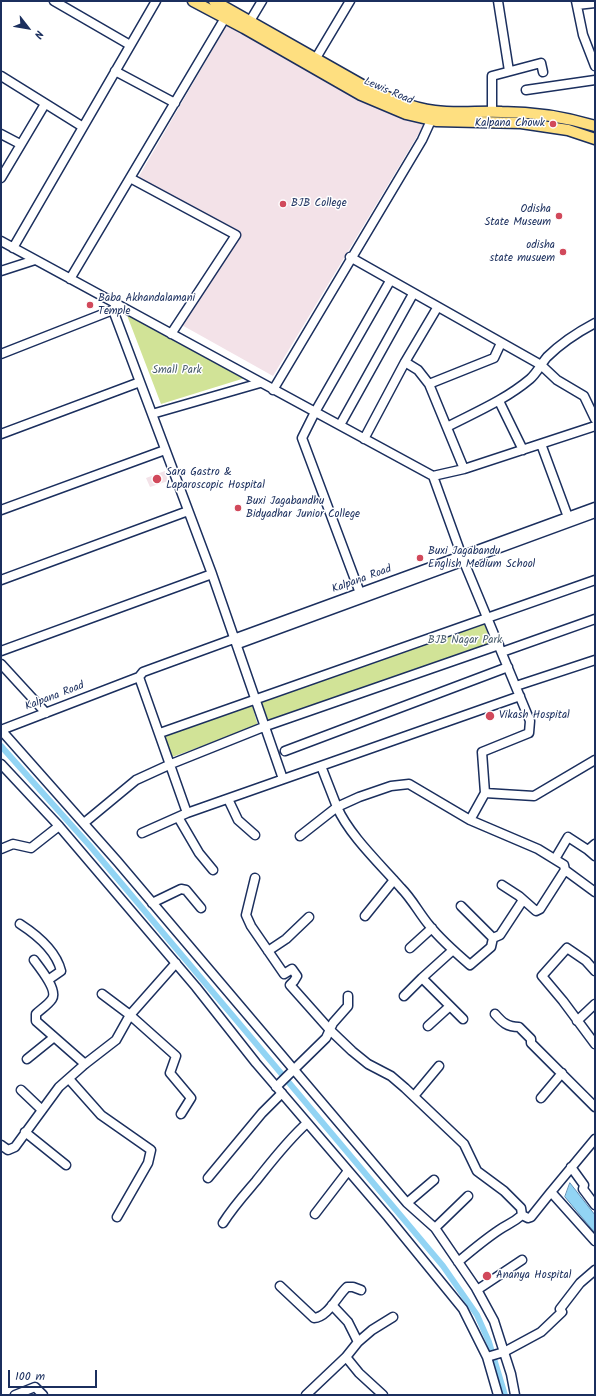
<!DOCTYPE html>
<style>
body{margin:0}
#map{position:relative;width:596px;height:1396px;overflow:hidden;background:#fff;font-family:Kalam,sans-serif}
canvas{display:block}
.frame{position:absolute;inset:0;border:2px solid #1b2f5e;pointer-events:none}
.north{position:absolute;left:8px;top:8px;width:40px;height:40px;-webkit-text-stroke:3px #fff;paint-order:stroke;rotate:121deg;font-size:11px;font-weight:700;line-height:16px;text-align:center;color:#1b2f5e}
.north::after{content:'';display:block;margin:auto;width:14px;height:18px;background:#1b2f5e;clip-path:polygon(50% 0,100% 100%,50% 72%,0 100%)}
.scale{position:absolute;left:8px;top:1370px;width:89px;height:18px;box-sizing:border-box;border:2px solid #1b2f5e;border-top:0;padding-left:5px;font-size:12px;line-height:14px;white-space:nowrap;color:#1b2f5e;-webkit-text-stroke:3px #fff;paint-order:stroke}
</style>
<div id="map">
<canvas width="596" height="1396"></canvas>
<div class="frame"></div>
<div class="north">N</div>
<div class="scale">100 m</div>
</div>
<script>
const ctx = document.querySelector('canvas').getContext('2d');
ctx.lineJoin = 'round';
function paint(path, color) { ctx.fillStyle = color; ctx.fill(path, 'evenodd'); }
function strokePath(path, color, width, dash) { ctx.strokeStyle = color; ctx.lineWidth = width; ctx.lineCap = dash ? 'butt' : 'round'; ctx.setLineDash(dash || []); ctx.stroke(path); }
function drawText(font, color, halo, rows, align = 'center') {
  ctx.font = font + ' Kalam,sans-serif'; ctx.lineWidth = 3; ctx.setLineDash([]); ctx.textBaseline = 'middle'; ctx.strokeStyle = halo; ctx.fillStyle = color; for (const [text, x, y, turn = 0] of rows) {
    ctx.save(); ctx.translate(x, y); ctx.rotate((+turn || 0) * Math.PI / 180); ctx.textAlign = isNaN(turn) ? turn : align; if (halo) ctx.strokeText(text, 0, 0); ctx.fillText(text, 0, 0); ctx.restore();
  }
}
const built = new Path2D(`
 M228 23 382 110 424 125 273 376 180 324 240 231 138 178Z
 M165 471 168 481 150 487 146 478Z`);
const green = new Path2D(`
 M125 310 245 378 161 404Z
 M484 622 491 643 267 723 260 702Z
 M252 705 258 726 172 757 165 736Z`);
const water = new Path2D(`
 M570 1183 595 1215V1233L565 1197Z`);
const canal = new Path2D(`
 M1 746 90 846 443 1266 477 1315 489 1342 505 1395`);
const minor = new Path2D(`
 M54 1 130 45
 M498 1 509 71
 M576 1 583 35 595 66
 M577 5 595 3
 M250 21 262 1
 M316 58 350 1
 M115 71 175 103
 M1 76 83 127
 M526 90 595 80
 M492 112V76L541 63 543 72
 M1 134 20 144
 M1 178 45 104
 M130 178 236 235 171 334
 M1 241 433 476 464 469 595 426
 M13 248 156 1
 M350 257 541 365 557 380 584 396 595 419
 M1 271 35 260
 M70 279 225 18
 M113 310 212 574 283 779
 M1 354 113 310 115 307
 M405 362 418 370 429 384 464 469
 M429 384 494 358 501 343
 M273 390 422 140 433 116
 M499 401 523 450
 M152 414 260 383
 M340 425 413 294
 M447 427C476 412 505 400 530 379 537 373 541 364 547 357 561 343 578 332 595 323
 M1 434 140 382
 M364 439 405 362 437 308
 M541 444 568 517
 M433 476 464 562 530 721 529 733 482 752 485 793 534 796 595 760
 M1 510 165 450
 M1 580 188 511
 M360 593 302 438 315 412 390 281
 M238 644 595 513
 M1 651 212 574
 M502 652 595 619
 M1 664 46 713
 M139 677 187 813
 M516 686 595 660
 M1 730 117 861 407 1203 435 1228 476 1288 494 1321 511 1374 515 1395
 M1 730 139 677 143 672 595 507
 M160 733 595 580
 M285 751 508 667
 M1 764 59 826 196 987 256 1063 388 1217 463 1309 487 1357 498 1395
 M321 766 337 807 359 797 391 786 409 784 470 820 538 849 564 865 565 870 595 892
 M228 799 238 820 255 835
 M178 817 199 853 213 870
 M470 820 485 793
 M84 823 136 780 171 764 266 726 499 645
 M142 833 187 813 520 696
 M300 836 337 807C349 835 381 865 401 888 412 899 419 913 429 925 441 940 456 953 470 965L491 947 493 938
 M595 844 588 850 595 856
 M1 849 13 844 31 848 59 826
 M555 859 568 837 588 850
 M255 878 246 915 251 926 284 974 292 969 297 976 294 981 290 985 330 1030 352 1051 368 1064 391 1076 405 1088 464 1144 477 1171 504 1191 521 1208 522 1215
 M502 885 519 896 536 911 540 909 565 870
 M152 903 181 889 186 890 201 908
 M461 906 493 938 500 935 523 900
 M365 916 394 880
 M20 924C37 935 56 950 61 971L48 980
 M410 948 432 928
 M268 951 286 939 309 917
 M34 960C40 968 58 990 52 999 48 1005 41 1009 36 1014V1021L85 1064
 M595 971 586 961 567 948 542 976 563 1001 595 1044
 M102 994 130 1015 176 1056 170 1073 191 1098 181 1114
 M404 996 422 978
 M450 1006 463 1019
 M495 1014C502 1022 507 1027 519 1027L531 1039V1043L595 1107
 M577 1021 595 1004
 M428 1026 450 1006 422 978 453 950
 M27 1059 53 1038
 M69 1079 101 1115 151 1150 148 1163 117 1217
 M276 1087 326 1038 333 1023 348 1006V996
 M21 1090 42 1110
 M414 1096 439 1066
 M541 1098 562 1073
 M25 1132 66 1165
 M595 1139 551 1192 595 1241
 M1 1145 8 1150 15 1147 59 1087 85 1064 116 1040 130 1015 176 963
 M571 1167 584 1185 583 1189 595 1205
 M208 1178 262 1113 282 1093
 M407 1203 434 1180
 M315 1214 348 1171
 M223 1223C233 1207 244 1195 256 1181 272 1161 287 1141 307 1123
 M435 1228 468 1196
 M458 1262C471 1251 484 1240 499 1230 508 1224 513 1223 522 1215L528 1218 531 1217 551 1192
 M280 1286 314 1318C328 1317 337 1296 347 1287H353L361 1290
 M477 1290 522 1260
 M332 1305 348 1322 358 1342
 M346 1357 359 1373 383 1395
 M487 1357 504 1352 541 1332 562 1312 560 1309 580 1283 595 1270
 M15 1395 35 1387 43 1395
 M306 1395 346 1357 358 1342 372 1330 393 1317`);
const major = new Path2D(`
 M193 1 244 28 361 95 406 114 436 121 521 123 568 130 595 139
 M214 1 364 86C386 97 410 108 435 111 457 114 480 111 502 112 533 112 565 117 595 126`);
const markers = [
 [553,124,4,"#d1495b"],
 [283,204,4,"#d1495b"],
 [559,216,4,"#d1495b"],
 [563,252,4,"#d1495b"],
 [90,305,4,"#d1495b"],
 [157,479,5,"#d1495b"],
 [238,508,4,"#d1495b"],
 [420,558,4,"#d1495b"],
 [490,716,5,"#d1495b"],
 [487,1276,5,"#d1495b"]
];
const streetNames = [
 ["Lewis Road",388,92,23],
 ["Kalpana Road",362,580,-20],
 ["Kalpana Road",55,697,-21]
];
const poiNames = [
 ["Kalpana Chowk",545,124,"right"],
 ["BJB College",291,204],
 ["Odisha",551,210,"right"],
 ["State Museum",551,223,"right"],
 ["odisha",555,246,"right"],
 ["state musuem",555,259,"right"],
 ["Baba Akhandalamani",98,299],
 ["Temple",98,312],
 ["Sara Gastro &",166,473],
 ["Laparoscopic Hospital",166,486],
 ["Buxi Jagabandhu",246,502],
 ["Bidyadhar Junior College",246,515],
 ["Buxi Jagabandu",428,552],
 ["English Medium School",428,565],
 ["Vikash Hospital",499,716],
 ["Ananya Hospital",496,1276]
];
const parkNames = [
 ["Small Park",177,371],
 ["BJB Nagar Park",465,641]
];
paint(built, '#f3e2e8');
paint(green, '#d1e397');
paint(water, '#92d4f4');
strokePath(water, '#6292b8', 1);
strokePath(canal, '#92d4f4', 6);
strokePath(minor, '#1b2f5e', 11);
strokePath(major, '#1b2f5e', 13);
strokePath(minor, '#fff', 8);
strokePath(major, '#fedf80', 10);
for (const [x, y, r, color] of markers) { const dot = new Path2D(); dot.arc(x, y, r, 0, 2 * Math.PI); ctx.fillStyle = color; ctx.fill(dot); strokePath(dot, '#fff', 1.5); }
drawText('11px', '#1b2f5e', '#fff', streetNames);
drawText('11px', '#1b2f5e', '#fff', poiNames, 'left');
drawText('11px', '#485c6c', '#fff', parkNames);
</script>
